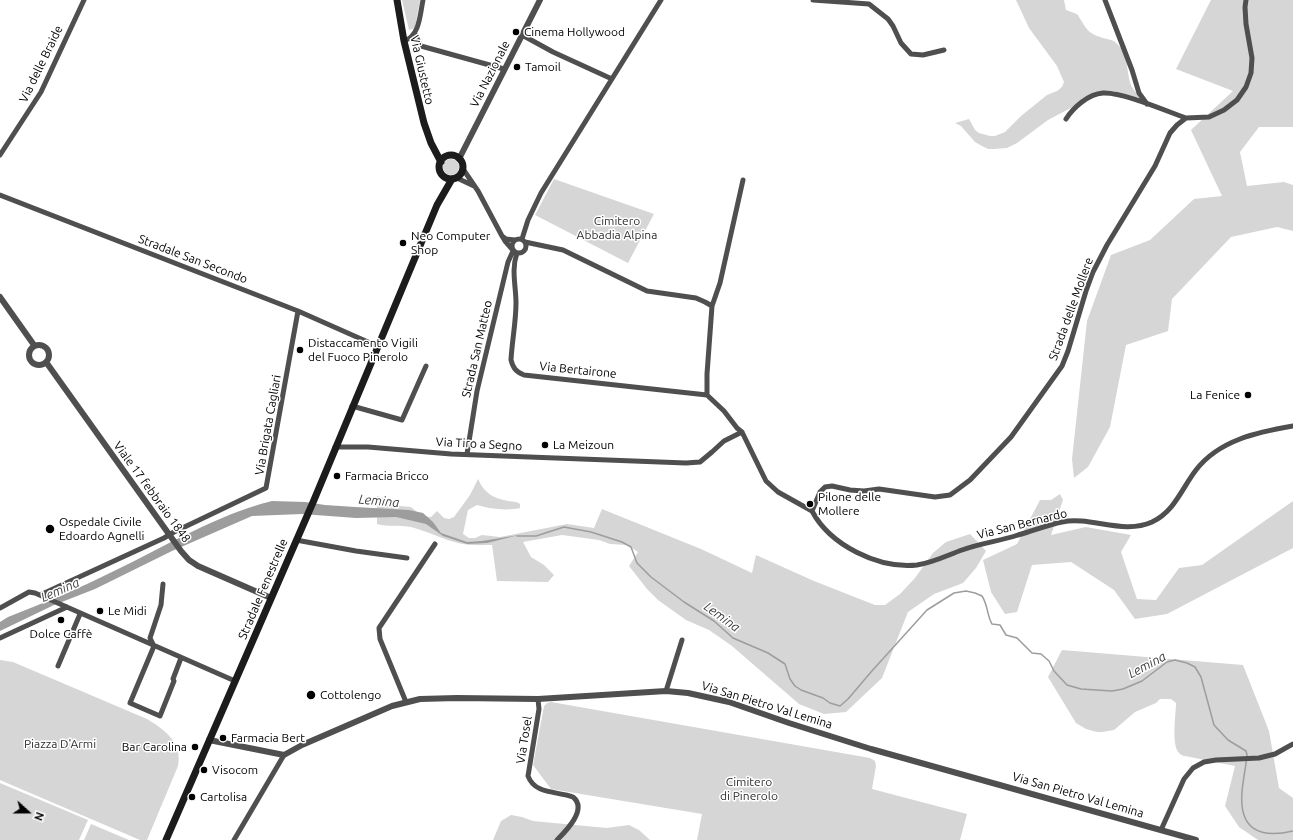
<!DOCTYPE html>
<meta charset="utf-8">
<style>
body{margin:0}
#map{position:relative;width:1293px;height:840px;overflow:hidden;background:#fff;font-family:Ubuntu,sans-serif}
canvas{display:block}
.north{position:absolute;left:8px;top:792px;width:40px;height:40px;-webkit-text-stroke:3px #fff;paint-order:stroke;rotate:111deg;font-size:11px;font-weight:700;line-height:16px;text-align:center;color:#000}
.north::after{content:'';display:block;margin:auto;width:14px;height:18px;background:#000;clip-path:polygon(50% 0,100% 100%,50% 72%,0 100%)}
</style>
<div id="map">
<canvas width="1293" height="840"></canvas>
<div class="north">N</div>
</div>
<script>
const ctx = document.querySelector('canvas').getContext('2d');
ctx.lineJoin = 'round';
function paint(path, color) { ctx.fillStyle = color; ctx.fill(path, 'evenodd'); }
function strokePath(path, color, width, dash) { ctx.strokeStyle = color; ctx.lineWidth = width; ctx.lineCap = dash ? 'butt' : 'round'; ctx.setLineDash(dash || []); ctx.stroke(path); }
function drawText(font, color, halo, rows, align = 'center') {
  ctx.font = font + ' Ubuntu,sans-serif'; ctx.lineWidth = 3; ctx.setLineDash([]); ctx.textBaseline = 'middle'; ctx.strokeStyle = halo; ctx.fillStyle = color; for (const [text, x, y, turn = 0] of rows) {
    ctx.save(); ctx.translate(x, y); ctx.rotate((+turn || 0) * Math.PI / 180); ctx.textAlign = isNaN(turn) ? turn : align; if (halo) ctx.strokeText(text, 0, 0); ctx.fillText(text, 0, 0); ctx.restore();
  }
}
const green = new Path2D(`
 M402 0H420L415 28 409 30Z
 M1016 0H1064L1066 10 1077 14C1085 25 1085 32 1100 37 1105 39 1111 39 1115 42 1129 52 1126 72 1131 85 1133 90 1138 93 1139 98L1114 91H1103L1048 120 1017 143 1007 148 994 149H988L982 146 975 142 961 126 955 123 969 119 975 130 979 133 990 136H995L1005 132 1021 116 1047 95 1057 91 1062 87 1064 82 1057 66 1029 28Z
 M1211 0H1293V127H1259L1240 152 1247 186 1284 182 1293 185V231L1277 227 1231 237 1172 299 1168 331 1126 345 1110 427 1088 467 1074 478 1072 459 1087 321 1111 255 1150 240 1194 199 1222 196 1191 130 1233 91 1176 69Z
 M443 167a8 8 0 1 1 16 0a8 8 0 1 1-16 0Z
 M554 179 654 214 628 263 535 215Z
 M478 479C484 493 493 498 508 501 513 502 516 501 520 504V508C506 511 490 509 477 505L468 510 463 534 469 538H475L482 535 500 537 567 524 594 528 602 509 701 549 752 573 756 555 814 581 875 605H885L900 594 915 578 933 553 946 542 970 534 986 551 976 568 963 583 934 594 908 612 882 678 846 712 824 714 799 704 732 646 709 630 686 620 658 600 647 589 629 566 638 552 627 545 610 544 599 540 562 535 523 542 531 557 544 565 554 575 548 582 497 581 492 545C481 545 469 546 458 543 442 539 427 531 411 527 399 525 388 527 377 524V496L393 501 400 506 411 507 422 516 431 517 437 511 444 518 449 519 454 517 470 495Z
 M1060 494 1063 500 1051 535 1086 527 1131 535 1121 552 1137 599 1156 600 1179 568 1202 565 1293 501V548L1167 614 1135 619 1114 590 1071 562 1032 565 1017 612 1005 614 991 592 983 560 1017 544 1040 500H1051Z
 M1062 650 1243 665 1269 731 1279 788 1293 798V840H1258L1239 827 1225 806 1235 766 1185 756C1183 756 1180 754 1179 753 1171 745 1176 714 1176 703L1171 699H1160L1156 703 1135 712 1114 730 1102 732H1097L1086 729 1076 723 1048 677Z
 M0 660 13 662 147 719C164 729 183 743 178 766L147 840H140L0 780Z
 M551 702 870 758 875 761 876 766 872 789 967 814 960 840H697L702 814 551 789 533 765 544 706 547 703Z
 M0 783 88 820 79 840H0Z
 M511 815 522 817 533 821 607 828 629 825 639 830 650 840H493L501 821Z
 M91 824 129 840H84Z`);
const water = new Path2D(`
 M272 501 305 502 325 505 355 507 409 510 423 513 433 522 441 533 467 542 482 541 519 535 487 543 467 544 443 536 426 524 396 517 356 518 302 514 252 516 172 551 95 589 54 605 0 631V622L8 617C44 603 80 588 114 571 166 546 216 515 272 501Z`);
const stream = new Path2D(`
 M517 536H536L564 527 591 532 622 542 631 547 637 563 651 577 684 602 714 621 733 638 768 653 785 664 790 679 795 686 801 690 823 698 830 703 840 706 848 699 871 672 927 610 954 593 966 591 975 593 982 596C988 605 987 616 992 624L1000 625 1006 635 1017 638 1032 653 1041 654 1049 661 1054 671 1067 685 1081 689 1112 691 1123 689 1142 681 1167 662 1175 660 1187 663 1195 667 1201 677 1214 725 1228 740 1246 751 1247 755C1246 767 1243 779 1242 792 1239 829 1259 839 1293 831`);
const minor = new Path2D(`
 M813 0 869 4 888 19 893 26 901 43 911 54 923 55 944 50
 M1105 0 1132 70 1139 93 1147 104
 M415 34 421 46 504 69
 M522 35 553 52 612 79
 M404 41C420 36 420 14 423 0
 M1066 119C1073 108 1088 94 1103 93 1123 92 1166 111 1186 118
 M0 155 41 92 84 0
 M463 169 478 191 502 236
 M457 178 474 186
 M0 195 298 311 377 346
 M512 246a7 7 0 1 1 14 0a7 7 0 1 1-14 0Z
 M522 239 528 220 541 193 661 0
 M525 242 563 250 647 291 696 298 705 302 712 306 707 374V395
 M512 249 505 241 502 236 506 239 515 240
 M517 253C511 270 516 286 516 303 516 322 512 341 511 360 513 368 516 372 524 375L707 395 724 411 737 428 742 432
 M712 306 720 283 743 180
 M352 406 402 420 426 366
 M335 447H368L451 454 686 463 700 462 712 452 724 441 742 432 766 481 778 492 812 511
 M467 454 477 391 508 262 513 251
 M812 511 820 492 825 487 832 486 850 490 864 491 879 489 935 497 950 495 970 480 1011 437 1062 366 1068 351 1086 291 1093 272 1107 245 1155 166 1170 133 1177 125 1186 118 1209 117 1224 110 1237 100 1246 87 1251 73 1252 58 1246 24 1245 7 1246 0
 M812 511C830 545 878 569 917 565 932 563 948 555 962 550 981 543 1000 541 1018 535 1033 531 1047 525 1062 522 1091 516 1123 535 1152 522 1175 511 1182 488 1196 470 1219 440 1258 432 1293 426
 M296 540 356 551 407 558
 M163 584 161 605 150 638 154 646 130 703 160 716 174 681 173 679 181 658
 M40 595 164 538 174 532 266 488 298 311
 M0 608 29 592 35 593 235 681
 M0 638 67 607
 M58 666 80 614
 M666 691 682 640
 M538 699 539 709 528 776C535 795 558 791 573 797 588 809 566 831 557 840
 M406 702 380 639 379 628 435 544
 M1161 830 1184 779 1193 768 1204 762 1216 760 1259 758 1275 754 1293 744
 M234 840 284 755`);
const tertiary = new Path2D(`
 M459 159 540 0
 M0 297 34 345
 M29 355a10 10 0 1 1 20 0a10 10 0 1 1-20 0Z
 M46 362 181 551 189 560 198 566 271 598
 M209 740 284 755 302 745 392 706 420 699 457 698 538 699 666 691 688 693 729 702 789 723 871 749 1196 840`);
const secondary = new Path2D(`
 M397 0 404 41 424 123 431 143 441 162
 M439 167a12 12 0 1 1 24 0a12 12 0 1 1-24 0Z
 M166 840 314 500 437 205 452 179`);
const markers = [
 [516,32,4,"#000"],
 [517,67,4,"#000"],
 [403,243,4,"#000"],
 [300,350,4,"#000"],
 [1248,395,4,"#000"],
 [545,445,4,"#000"],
 [337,476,4,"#000"],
 [810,504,4,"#000"],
 [50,529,5,"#000"],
 [100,611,4,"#000"],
 [61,620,4,"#000"],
 [311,695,5,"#000"],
 [223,738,4,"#000"],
 [195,747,4,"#000"],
 [204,770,4,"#000"],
 [192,797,4,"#000"]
];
const poiNames = [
 ["Cinema Hollywood",524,32],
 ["Tamoil",525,67],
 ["Neo Computer",411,236],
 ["Shop",411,250],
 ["Distaccamento Vigili",308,343],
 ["del Fuoco Pinerolo",308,357],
 ["La Fenice",1240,395,"right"],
 ["La Meizoun",553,445],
 ["Farmacia Bricco",345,476],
 ["Pilone delle",818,497],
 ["Mollere",818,511],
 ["Ospedale Civile",59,522],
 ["Edoardo Agnelli",59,536],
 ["Le Midi",108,611],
 ["Dolce Caffè",61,634,"center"],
 ["Cottolengo",320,695],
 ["Farmacia Bert",231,738],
 ["Bar Carolina",187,747,"right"],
 ["Visocom",212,770],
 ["Cartolisa",200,797]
];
const streetNames = [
 ["Via delle Braide",41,64,-64],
 ["Via Giustetto",422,70,77],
 ["Via Nazionale",490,74,-63],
 ["Stradale San Secondo",193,259,21],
 ["Strada delle Mollere",1071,309,-70],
 ["Strada San Matteo",477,349,-77],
 ["Via Bertairone",578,370,6],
 ["Via Brigata Cagliari",268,425,-80],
 ["Via Tiro a Segno",479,444,3],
 ["Viale 17 febbraio 1848",152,492,54],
 ["Via San Bernardo",1022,524,-14],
 ["Stradale Fenestrelle",263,589,-67],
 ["Via San Pietro Val Lemina",767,705,17],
 ["Via Tosel",524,740,-81],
 ["Via San Pietro Val Lemina",1078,795,16]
];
const parkNames = [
 ["Cimitero",617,221],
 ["Abbadia Alpina",617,235],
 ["Piazza D'Armi",60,744],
 ["Cimitero",749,782],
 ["di Pinerolo",749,796]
];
const waterNames = [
 ["Lemina",379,501,5],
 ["Lemina",60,590,-24],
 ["Lemina",722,617,36],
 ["Lemina",1147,665,-28]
];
paint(green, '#d6d6d6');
paint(water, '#9d9d9d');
strokePath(stream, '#9d9d9d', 1.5);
strokePath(minor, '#4f4f4f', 5);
strokePath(tertiary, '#4f4f4f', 6);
strokePath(secondary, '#1c1c1c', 7);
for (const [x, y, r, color] of markers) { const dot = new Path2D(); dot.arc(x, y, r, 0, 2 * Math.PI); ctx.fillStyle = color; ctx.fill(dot); strokePath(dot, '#fff', 1.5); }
drawText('12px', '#000', '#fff', poiNames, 'left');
drawText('12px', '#000', '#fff', streetNames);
drawText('12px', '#2d2d2d', '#fff', parkNames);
drawText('italic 13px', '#3e3e3e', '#fff', waterNames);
</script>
